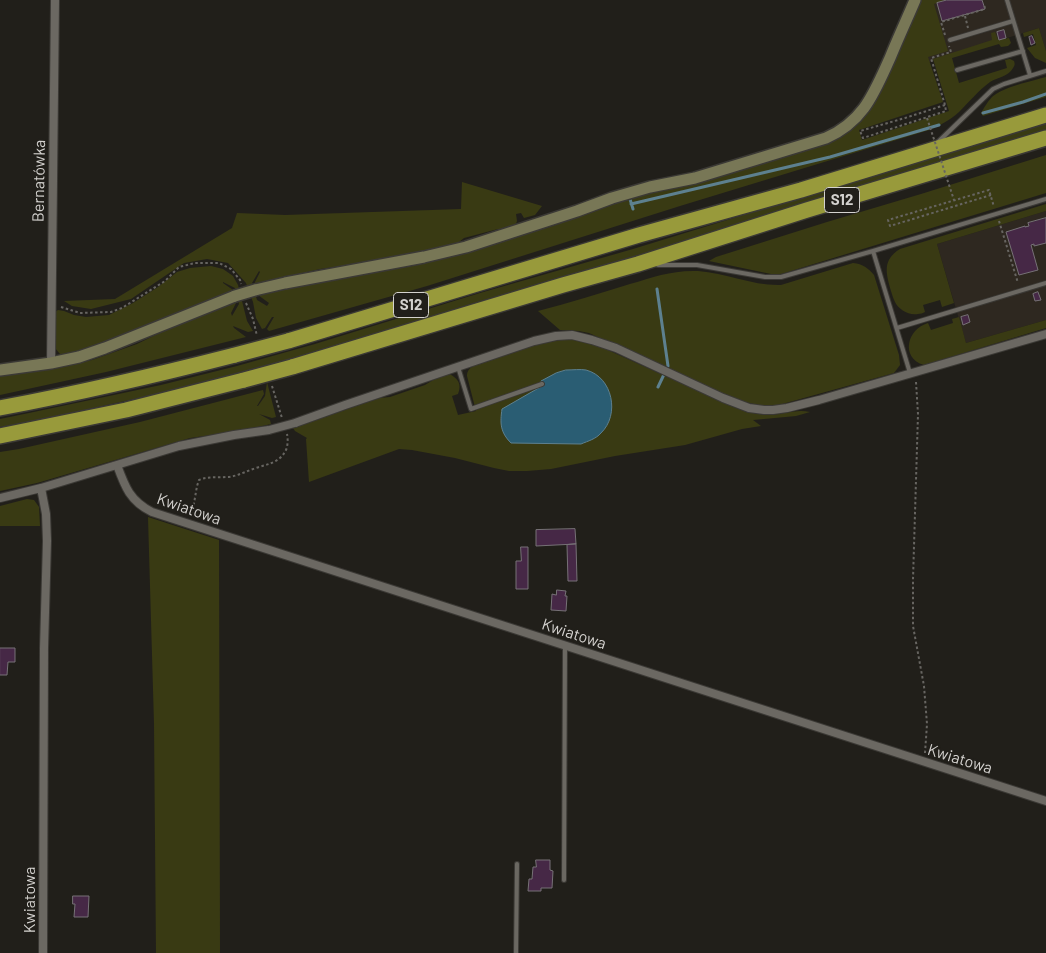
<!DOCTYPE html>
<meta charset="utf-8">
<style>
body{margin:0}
canvas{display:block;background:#211f1a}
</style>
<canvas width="1046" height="953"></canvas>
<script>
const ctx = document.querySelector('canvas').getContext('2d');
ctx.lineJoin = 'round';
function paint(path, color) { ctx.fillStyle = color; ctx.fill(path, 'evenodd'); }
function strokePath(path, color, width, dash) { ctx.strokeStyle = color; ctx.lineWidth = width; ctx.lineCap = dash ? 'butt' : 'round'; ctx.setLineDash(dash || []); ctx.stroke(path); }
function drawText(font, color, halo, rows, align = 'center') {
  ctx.font = font + ' Barlow,sans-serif'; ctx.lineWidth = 4; ctx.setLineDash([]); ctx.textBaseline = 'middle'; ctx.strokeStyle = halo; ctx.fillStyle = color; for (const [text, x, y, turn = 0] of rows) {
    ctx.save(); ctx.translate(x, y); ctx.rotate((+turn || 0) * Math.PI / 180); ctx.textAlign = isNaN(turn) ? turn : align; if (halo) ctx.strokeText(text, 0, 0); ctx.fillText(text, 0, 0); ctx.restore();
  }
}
const built = new Path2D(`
 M927 0H1046V51L1039 28 924 64Z
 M1046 211V320L966 343 937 244Z`);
const green = new Path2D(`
 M920 0H945L934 4 948 51 928 57 943 102 859 130 862 140 949 111 933 59 992 40 991 33 995 32 998 40 1009 38 1011 43 1008 46 1001 47 999 44 952 58 959 83 1007 68 1005 60 1010 59 1014 61C1015 64 1015 65 1013 68 1008 77 998 77 990 82 978 91 969 102 959 112 950 120 939 126 929 130L680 206 427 286 269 331 267 329 274 317H272L265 328 262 329 256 318 253 302 246 283 228 263 207 259 184 263 131 299 91 309 72 306 64 301 115 299 232 228 237 213 285 215 461 209 462 182 542 206 535 215 524 218 521 213 516 214 517 221 515 226 505 229H498L464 238 454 246 399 258 320 269 254 284 260 272 259 271 252 283 257 300 267 306 269 303 258 295 340 278 413 266 485 246 553 226 592 210 856 125Z
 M1039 28 1046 51V63L1035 58 1027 48 1036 45 1033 34 1024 37 1023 33Z
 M1046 77V97L983 116 981 113C984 108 988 101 992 97 1003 87 1032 81 1046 77Z
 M1046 123V130L802 204 637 257 481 301 317 352 239 374 161 393 30 422 0 427V419L29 413 161 385 237 366 315 344 480 293 633 249 737 217 802 195Z
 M1046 155V193L781 274H771L709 261 716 257 827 222 921 194Z
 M1046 204V211L937 244 954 303 942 307 940 300 923 305 925 312C923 313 920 314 918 314 909 316 898 309 895 302 893 298 892 294 891 291 886 273 882 260 900 249Z
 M853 263C863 264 868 268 874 275L899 355 900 365 894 373 775 406C762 407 750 403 737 400L589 333 579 331 560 330 538 311C569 303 600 293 630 284 654 277 672 270 698 271 726 273 753 286 781 285Z
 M211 266 223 269 233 276 238 285 247 321 253 331 248 332 233 326 234 328 246 337 106 372 0 395V376L43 370 92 360 137 344 192 317 236 300V303L231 313 232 316 239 304 235 288 223 282V283L233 290V292L194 306 142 329 138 330 107 341 97 347 67 355 60 354 55 348 53 342 55 312 58 310 64 311 74 315 86 317 109 315 133 303 158 287 177 272 190 268Z
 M959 317 966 343 1046 320V328L924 365C900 358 907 329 928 323L931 330 953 323 952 319Z
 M567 338 590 342 736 408C748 412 759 415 771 415 786 414 796 409 810 412L796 416 753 420 761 426 742 429 685 445 615 456 551 469 527 471H509L494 468 455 458 412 450 399 449 309 482 306 439 307 438 295 431 293 428 362 404 380 398 390 397 425 385 438 377 449 374C458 378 462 384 458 394L452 396 458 415 476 411 467 376C467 370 470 368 475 365L544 341Z
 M267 382 276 417 272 418 259 414 270 420 271 424 240 431 190 438 37 483 0 491V452L19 449 140 422 263 390 264 394 257 406H258L265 396Z
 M27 499 34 500 39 507 40 526H0V506Z
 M148 517 219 540 220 953H156L154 723Z`);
const water = new Path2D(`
 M566 370C573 370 580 369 586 370 613 377 620 415 601 433 596 439 588 441 581 444L511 443C500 432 500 423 502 409L542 386 541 381 556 373Z`);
const stream = new Path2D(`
 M983 113 1023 102 1046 94
 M630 199 633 209
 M631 204 830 157 939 125
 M657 289 668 366 658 387`);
const building = new Path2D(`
 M947 0H982L985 9 942 21 937 3Z
 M1004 30 1006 38 999 40 997 32Z
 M1032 36 1035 43 1031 45 1029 37Z
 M1046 218V243L1034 246V244L1031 245 1038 270 1019 275 1006 232 1025 226V227L1029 226 1028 223Z
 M1038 292 1041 300 1035 301 1033 294Z
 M968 315 970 322 963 325 961 317Z
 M575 529 576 544 536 546V530Z
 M576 544 577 581H568L567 545Z
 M521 547H528V589H516V561H521Z
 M557 590 566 591 565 596H567L566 611 551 610 552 594 556 595Z
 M0 648H15V662H8L7 675H0Z
 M536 860H550V870L553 871 552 888H541V891H528L529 879H532L533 867H536Z
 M73 896H89L88 917H74L75 904H73Z`);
const path = new Path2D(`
 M965 16 968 28
 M945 35 941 22 985 9 984 4
 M945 105 905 118 860 131 863 138 946 111 945 105 931 58 951 52 949 46
 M991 195 890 226 888 220 989 190 994 207
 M999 221 1018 283
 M246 303 253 319 257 336
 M61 307 80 313 111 312 122 308 165 281 179 267 195 263H219L231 269 240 280 241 284
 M916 382 918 414 913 579V626L924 686 927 724 925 753
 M272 386 282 418
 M192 515 197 486 199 480C208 476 217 478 226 477 236 477 244 472 253 469 266 464 279 464 286 450 288 445 288 439 287 434`);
const lane = new Path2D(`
 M1007 0 1030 75
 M950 40 1013 21
 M957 70 1023 51
 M938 142 993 89 1004 84 1046 71
 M873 251 910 373
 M658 265H697L765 277H781L873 251 1046 199
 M897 328 1046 283
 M458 367 471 409 542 384
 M564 880 565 645
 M516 953 517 864`);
const street = new Path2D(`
 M51 363 55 0
 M295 423 345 405 534 341 556 336 572 335 592 340 616 348 723 398 749 408 764 410H773L787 408 819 400 1046 334
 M117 465C125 487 130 501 152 512L1046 801
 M41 488 46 514 47 541 44 648 43 953
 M0 498 41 488 179 446 234 435 269 430`);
const secondary = new Path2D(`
 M255 290 285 283 424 257 466 247 577 211 612 198 650 187 695 178 826 138C864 121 874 93 890 58 898 38 907 19 915 0
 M0 370 51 363 79 357 105 348 235 296`);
const highway = new Path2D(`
 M288 341 639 235 801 190 1046 115
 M292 367 563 285 638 264 807 210 1046 138
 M0 408C79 393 157 375 235 355
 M0 436 126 410 244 380`);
const pathBridge = new Path2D(`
 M927 118 954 200`);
const streetBridge = new Path2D(`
 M269 430 295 423`);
const secondaryBridge = new Path2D(`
 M235 296 255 290`);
const highwayBridge = new Path2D(`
 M235 355 288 341
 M244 380 292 367`);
const shields = [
 [842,200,35],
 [411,305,35]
];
const shieldNames = [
 ["S12",842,200],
 ["S12",411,305]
];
const streetNames = [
 ["Bernatówka",39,181,-89],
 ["Kwiatowa",189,509,19],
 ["Kwiatowa",574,634,18],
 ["Kwiatowa",960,759,17],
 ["Kwiatowa",30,900,-90]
];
paint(built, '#2e2820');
paint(green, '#393a13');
paint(water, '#2a5d73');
strokePath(water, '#5d808f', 1);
strokePath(stream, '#5d808f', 3);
paint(building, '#462846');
strokePath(building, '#767176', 1);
strokePath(lane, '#3b3935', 6);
strokePath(street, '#3b3935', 10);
strokePath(secondary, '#3b3935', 14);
strokePath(highway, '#3b3935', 18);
strokePath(path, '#676561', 2, [2.5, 2.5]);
strokePath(lane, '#6b6862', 4);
strokePath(street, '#6b6862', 8);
strokePath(secondary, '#787756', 11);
strokePath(highway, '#989a3b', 15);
strokePath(streetBridge, '#3b3935', 10, []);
strokePath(secondaryBridge, '#3b3935', 14, []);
strokePath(highwayBridge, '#3b3935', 18, []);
strokePath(pathBridge, '#676561', 2, [2.5, 2.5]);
strokePath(streetBridge, '#6b6862', 8);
strokePath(secondaryBridge, '#787756', 11);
strokePath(highwayBridge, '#989a3b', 15);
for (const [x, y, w] of shields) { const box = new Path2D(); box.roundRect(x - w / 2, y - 12.5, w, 25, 4); ctx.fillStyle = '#211f1a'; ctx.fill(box); strokePath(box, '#d4d2cf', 1); }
drawText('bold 15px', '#d4d2cf', null, shieldNames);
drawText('16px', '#d4d2cf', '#211f1a', streetNames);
</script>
